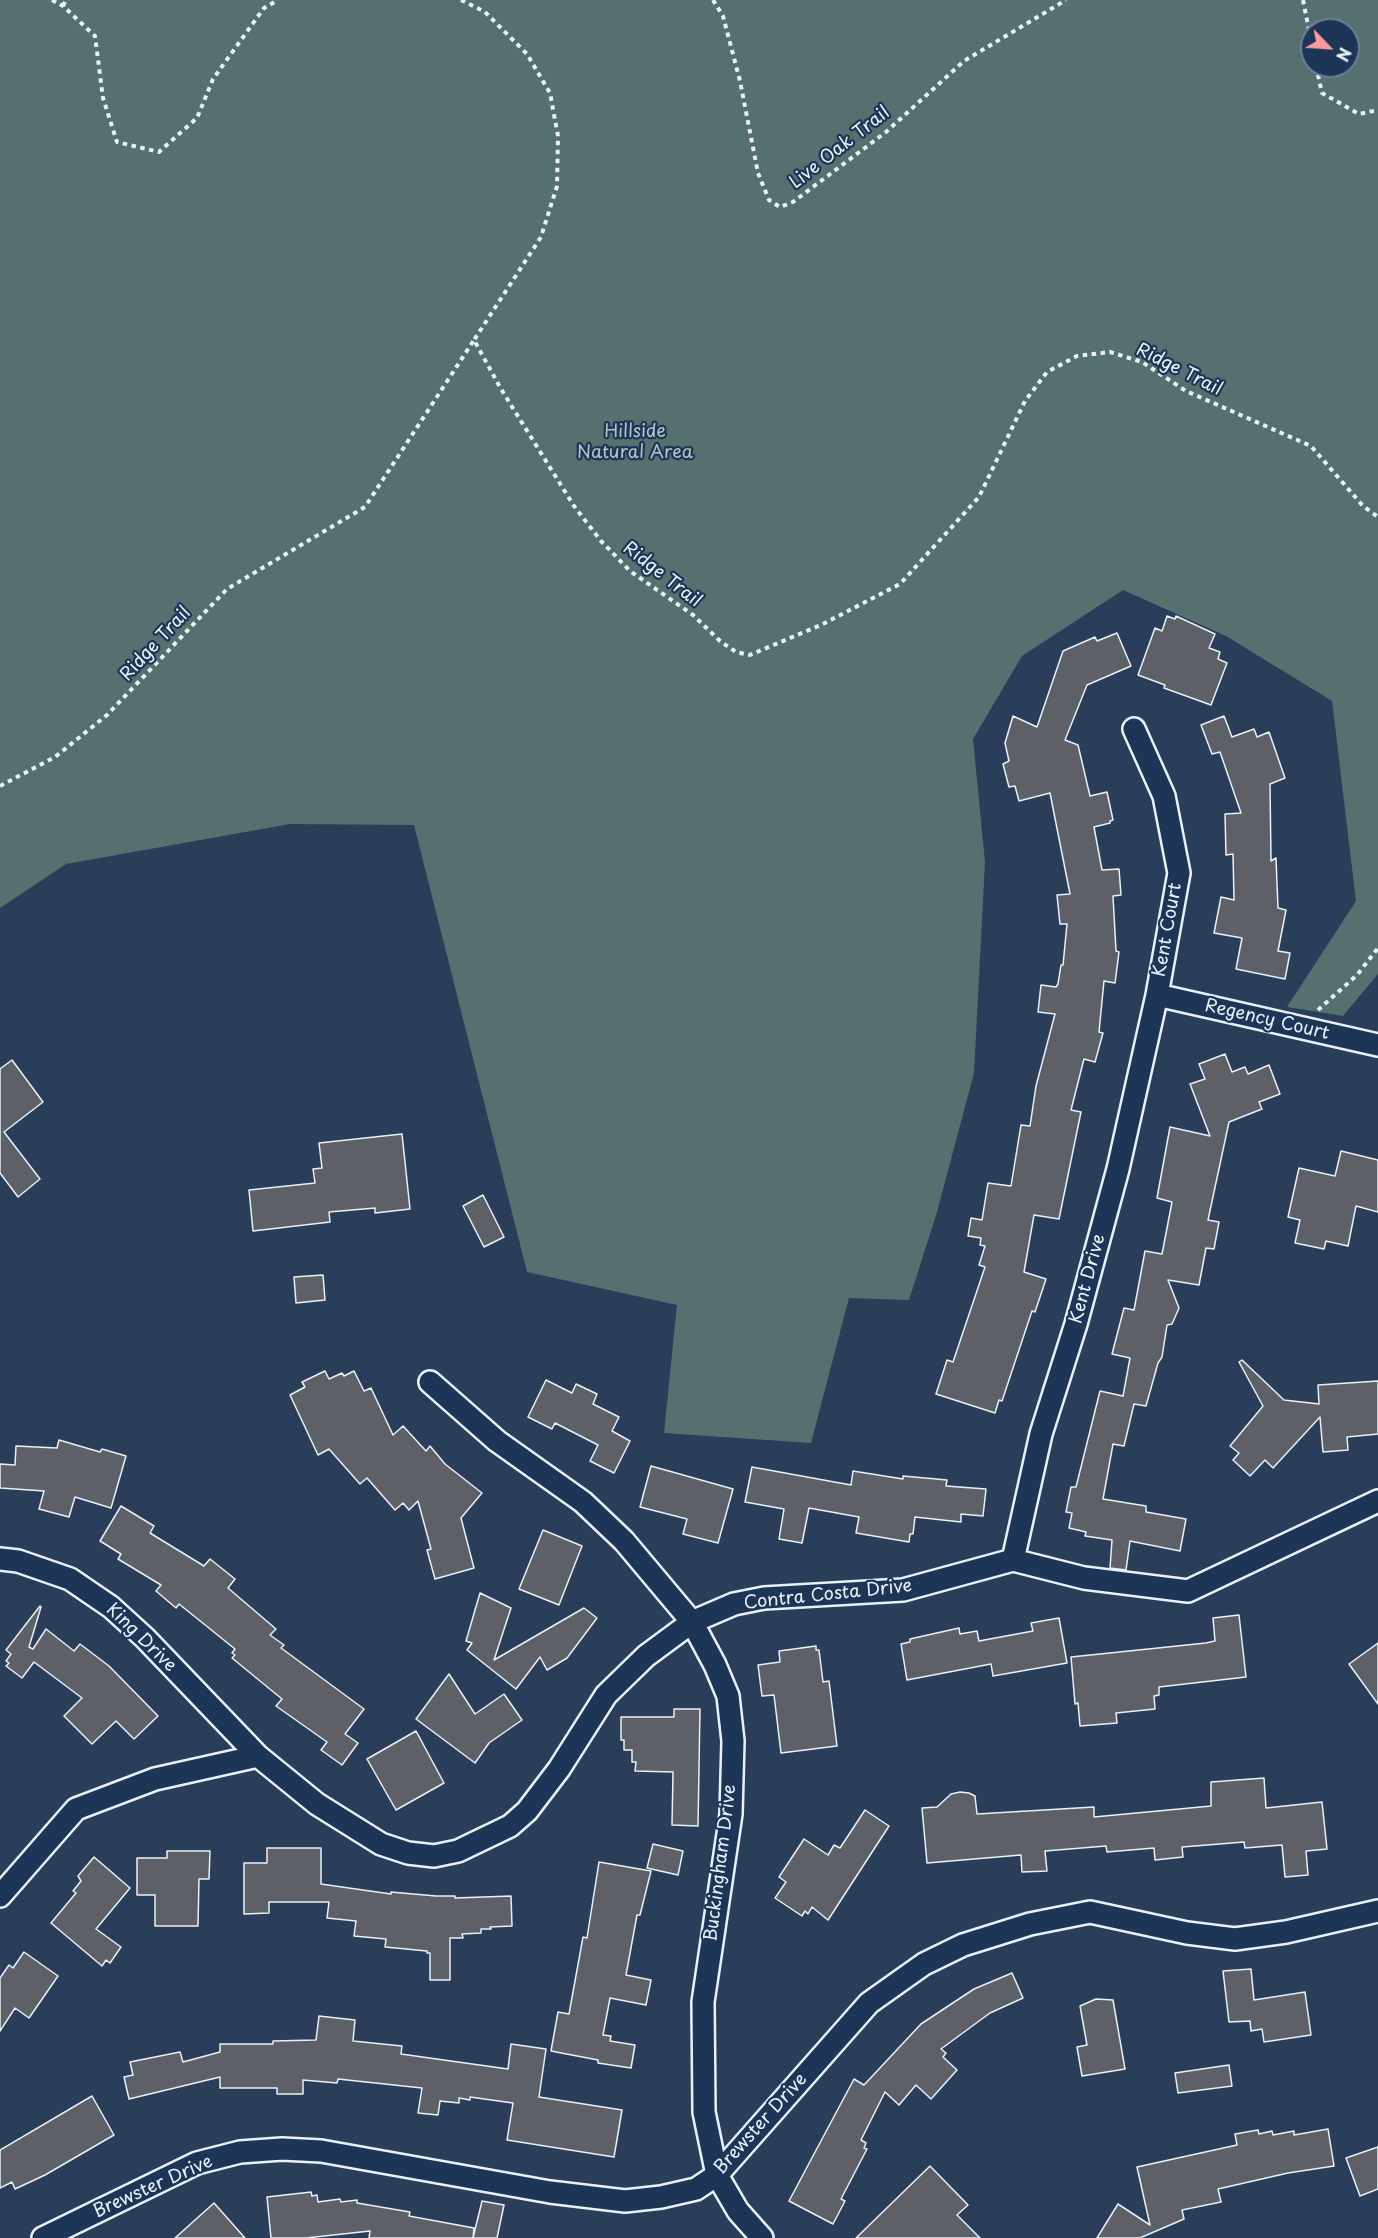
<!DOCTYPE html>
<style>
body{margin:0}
#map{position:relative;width:1378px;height:2238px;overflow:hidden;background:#2a3e5a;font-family:"Playpen Sans",sans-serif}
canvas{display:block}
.north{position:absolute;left:1300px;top:18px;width:60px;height:60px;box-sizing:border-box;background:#1d3557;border:2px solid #6e8097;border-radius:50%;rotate:115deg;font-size:16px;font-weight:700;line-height:24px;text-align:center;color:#e8f1f8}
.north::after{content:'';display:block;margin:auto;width:21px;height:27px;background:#ff9aa2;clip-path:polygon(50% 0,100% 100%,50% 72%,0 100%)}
</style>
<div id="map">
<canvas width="1378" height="2238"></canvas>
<div class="north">N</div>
</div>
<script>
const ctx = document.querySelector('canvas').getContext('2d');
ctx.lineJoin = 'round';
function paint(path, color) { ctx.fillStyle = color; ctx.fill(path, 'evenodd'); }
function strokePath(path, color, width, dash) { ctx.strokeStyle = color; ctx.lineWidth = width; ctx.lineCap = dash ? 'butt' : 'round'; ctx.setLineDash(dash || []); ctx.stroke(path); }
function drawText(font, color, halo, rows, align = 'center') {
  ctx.font = font + ' "Playpen Sans",sans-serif'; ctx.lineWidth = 4.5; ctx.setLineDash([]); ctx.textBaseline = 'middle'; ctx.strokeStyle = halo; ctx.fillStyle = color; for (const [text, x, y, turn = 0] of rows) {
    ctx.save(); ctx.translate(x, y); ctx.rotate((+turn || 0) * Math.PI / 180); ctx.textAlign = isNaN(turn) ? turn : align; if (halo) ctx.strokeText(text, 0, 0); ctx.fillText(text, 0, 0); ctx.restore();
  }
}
const green = new Path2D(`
 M0 0H1378V974L1343 1016 1287 1007 1356 901 1332 701 1226 636 1123 590 1022 656 973 739 985 862 974 1073 937 1212 909 1300 849 1298 811 1443 664 1433 677 1305 527 1272 414 825 290 824 66 864 0 908ZM1312 30H1348V66H1312Z`);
const building = new Path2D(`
 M1167 616 1175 619 1176 616 1215 634 1209 648 1220 652 1218 659 1227 663 1211 705 1164 688 1165 685 1138 675 1155 628 1162 631Z
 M1117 633 1131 666 1087 685 1065 740 1078 745 1090 796 1107 792 1113 820 1110 821V823L1094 827 1102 870 1119 869 1121 895 1113 896 1116 951 1119 952 1115 983 1104 981 1099 1032 1103 1033 1095 1062 1084 1059 1071 1110 1081 1112 1059 1219 1034 1215 1024 1272 1046 1279 1035 1312 1032 1311 1002 1401 999 1400 995 1413 936 1394 947 1360 953 1362 985 1267 979 1265 985 1246 980 1245 981 1238 968 1236 971 1218 982 1220 988 1183 1011 1186 1021 1125 1030 1126 1036 1086 1055 1014 1038 1012 1041 985 1056 987 1058 984 1061 965H1063L1067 924H1060L1057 895 1070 894 1050 793 1019 801 1015 786 1009 787 1003 764 1009 761 1005 743 1013 716 1037 727 1063 651 1095 637 1097 641Z
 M1224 716 1232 737 1254 729 1257 737 1269 732 1285 778 1270 784 1271 861 1276 858 1278 908 1286 910 1278 951 1290 953 1285 979 1236 969 1242 938 1214 933 1221 897 1234 900 1233 854 1226 855 1225 814 1241 813 1220 752 1212 754 1201 725Z
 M1225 1054 1232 1072 1245 1067 1248 1074 1269 1065 1280 1094 1259 1102 1262 1109 1229 1122 1208 1220 1219 1222 1214 1249 1206 1248 1199 1285 1168 1280 1179 1308 1172 1324 1167 1325 1162 1357 1158 1363 1146 1406 1134 1404 1124 1446 1113 1444 1103 1499 1146 1506V1512L1186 1519 1180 1551 1130 1541 1126 1570 1110 1568 1112 1540 1085 1536 1086 1532 1069 1528 1072 1513 1066 1512 1071 1487H1076L1100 1391 1123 1396 1130 1358 1112 1354 1124 1308 1134 1310 1145 1251 1162 1254 1172 1202 1157 1198 1170 1127 1210 1136 1190 1084 1205 1079 1199 1064Z
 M12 1060 43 1102 4 1132 40 1179 18 1197 0 1173V1069Z
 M402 1134 410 1209 375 1213V1208L329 1212 330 1222 253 1231 249 1190 315 1183 313 1169 322 1168 319 1143Z
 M1341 1151 1378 1160V1212L1356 1206 1348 1246 1326 1241 1324 1249 1295 1243 1300 1220 1288 1217 1299 1168 1335 1176Z
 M483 1195 504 1237 484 1247 463 1206Z
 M323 1275 325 1300 296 1303 294 1277Z
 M1242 1360 1284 1400 1319 1404 1318 1385 1378 1381V1434L1347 1437 1348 1450 1323 1452 1320 1417 1273 1468 1265 1460 1250 1476 1233 1460 1239 1453 1230 1446 1263 1406 1239 1362Z
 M325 1371 329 1379 342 1373 344 1376 354 1371 364 1391 371 1388 393 1435 403 1426 426 1451 430 1446 445 1464 482 1493 461 1518 474 1568 435 1579 427 1550 431 1549 418 1501 409 1510 403 1503 395 1510 367 1478 360 1484 329 1449 318 1455 290 1395 305 1387 302 1382Z
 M546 1380 572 1393 576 1384 597 1394 593 1404 619 1417 612 1431 630 1441 614 1473 590 1461 598 1445 555 1423 552 1429 528 1417Z
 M59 1440 100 1452 102 1449 126 1456 111 1508 75 1497 69 1517 39 1509 44 1491 0 1488V1464L15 1465 16 1446 57 1448Z
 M651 1466 733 1489 718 1543 683 1534 687 1519 640 1507Z
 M752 1467 851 1485 853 1471 903 1479V1476L947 1480 946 1486 986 1489 983 1516 961 1514V1522L915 1517 913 1534H910L909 1542 856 1533 859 1517 809 1508 802 1543 779 1539 784 1509 745 1502Z
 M121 1506 154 1526 150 1533 204 1566 210 1559 235 1579 228 1588 276 1629 270 1635 284 1645 281 1648 364 1709 345 1734 358 1743 342 1765 321 1750 327 1742 276 1706 282 1699 232 1658 235 1655 232 1653 235 1649 179 1604 176 1608 156 1591 161 1585 118 1559 121 1554 100 1541Z
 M543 1530 582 1546 559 1605 519 1589Z
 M480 1593 511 1608 494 1660 584 1608 597 1618 567 1658 547 1670 540 1657 516 1689 467 1650 472 1643 466 1641Z
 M40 1606 41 1607 29 1647 33 1649 46 1629 74 1651 80 1644 109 1666 158 1716 134 1739 116 1721 92 1744 64 1716 82 1698 34 1662 22 1678 6 1666 9 1663 6 1661 11 1654 6 1650Z
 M1239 1615 1246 1677 1159 1687V1695L1154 1696 1155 1709 1116 1713 1117 1723 1080 1726 1078 1703 1075 1704 1071 1657 1206 1643 1215 1641 1213 1618Z
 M1059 1618 1067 1663 993 1676 991 1664 907 1680 901 1644 910 1642V1639L959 1628 960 1634 977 1631 979 1641 1033 1631 1031 1623Z
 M1378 1643V1704L1349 1664Z
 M816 1646V1650H819L823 1682 829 1681 837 1746 781 1753 774 1695 762 1696 758 1665 780 1662 779 1651Z
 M449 1674 475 1714 504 1694 522 1720 489 1743 475 1763 416 1719Z
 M674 1709H700L698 1826 672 1825 673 1772 635 1771 636 1762H632V1750H624V1740H621V1717H674Z
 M416 1731 444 1783 396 1810 367 1759Z
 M1264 1778 1266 1808 1322 1802 1327 1849 1306 1851 1308 1875 1285 1877 1282 1845 1245 1848 1244 1842 1182 1847 1183 1857 1155 1860 1154 1848 1107 1852 1106 1846 1045 1851 1047 1871 1022 1872 1021 1855 927 1863 922 1808 937 1807 951 1794 960 1792 969 1793 975 1796 977 1814 1094 1807V1817L1211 1806V1782Z
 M865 1810 889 1826 828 1920 812 1907 808 1914 805 1911 802 1916 775 1898 786 1882 779 1877 804 1839 828 1855 834 1845 840 1848Z
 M653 1844 683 1851 678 1875 647 1868Z
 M267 1848H321V1884L391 1894V1892L436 1896H455V1898L511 1896 512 1926 490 1927 491 1929H481V1933L462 1934 463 1938H450V1980H430V1953H427V1951L385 1947 386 1939 354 1936 356 1921 327 1918 329 1902H269V1913L244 1914V1863H267Z
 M167 1851H210L209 1879H199L198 1926H155V1895H137V1858H167Z
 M94 1857 130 1888 96 1929 121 1947 110 1963 106 1960 102 1966 51 1923 76 1893 73 1891 81 1881 78 1876Z
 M599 1862 651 1871 640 1915H637L626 1975 651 1980 646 2005 610 1998 603 2035 611 2036 610 2041 635 2045 631 2068 598 2063V2060L551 2051 558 2012 569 2014 583 1937 587 1938Z
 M24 1952 58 1976 29 2018 15 2008 0 2031V1978L9 1965 13 1968Z
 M1251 1969 1254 2000 1305 1992 1311 2035 1264 2042 1262 2029 1251 2031 1250 2021 1229 2022 1223 1971Z
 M1012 1973 1023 1998 990 2013 941 2049 946 2053 943 2057 957 2070 931 2099 916 2085 899 2105 885 2092 861 2140 866 2143 864 2148 867 2149 841 2199 845 2201 833 2224 789 2201 854 2079 864 2085 921 2024 974 1989Z
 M1096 1999 1113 2000 1125 2069 1082 2076 1077 2047 1087 2045 1080 2006Z
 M319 2016 355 2020 353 2041 402 2046 401 2054 508 2069 511 2044 546 2049 539 2097 622 2110 614 2157 507 2140 513 2103 470 2097V2100L459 2098V2103L440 2101 438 2115 418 2113 422 2088 338 2079 337 2083 303 2080V2094H277V2088H220V2077L129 2099 124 2077 133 2075 130 2062 180 2052 183 2062 220 2052V2044H273V2041L316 2040Z
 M1229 2065 1232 2086 1178 2093 1175 2073Z
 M92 2096 114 2135 45 2175 15 2189 12 2182 0 2188V2150Z
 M1328 2129 1334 2166 1288 2173 1218 2189 1221 2202 1182 2210 1184 2219 1140 2238H1097L1118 2204 1150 2225 1137 2167 1237 2145 1235 2134 1258 2130 1259 2134 1272 2131 1273 2135 1294 2131V2135Z
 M1378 2147V2189L1360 2196 1346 2158Z
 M930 2166 968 2205 957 2215 980 2238H856Z
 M311 2192 312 2196 317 2195 318 2202 340 2199 341 2202 357 2200V2203L410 2212 409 2216 474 2228 473 2238H369L370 2231 306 2238H271L267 2197Z
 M482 2201 504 2205 497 2238H473Z
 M214 2203 245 2238H175Z`);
const path = new Path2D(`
 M52 0 63 6 95 36 103 98 117 142 159 152 197 118 213 79 264 8 278 0
 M461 0 485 12 527 54 550 93 558 136 557 186 541 237 474 340
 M713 0 723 16 740 81 758 173 769 200 780 207 793 202 886 132 964 61 1066 0
 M1303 0 1312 45
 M63 6 66 0
 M1316 66 1322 93 1359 114 1378 110
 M0 786 55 757 107 715 227 589 365 507 474 340 501 389 574 506 601 541 630 571 693 615 720 641 736 652 750 655 821 625 900 584 979 497 1025 401 1047 372 1077 356 1110 352 1142 362 1186 391 1311 446 1363 506 1378 517
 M1318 1010 1357 975 1378 948`);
const minor = new Path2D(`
 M1157 995 1378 1045
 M430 1382 497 1441 583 1502 624 1541 692 1622 715 1665 728 1696 733 1741 731 1814 703 2002 704 2112 717 2175 738 2211 762 2238
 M0 1559 18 1561 70 1579 111 1607 145 1638 258 1756
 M1013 1560 1041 1434 1076 1324 1118 1169 1157 995 1179 873 1164 796 1134 729
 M0 1896 76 1809 155 1779 258 1756 317 1804 381 1844 408 1853 434 1856 458 1851 510 1826 527 1811 559 1769 606 1695 646 1656 692 1622 734 1604 764 1598 903 1590 1013 1560 1084 1578 1188 1591 1378 1501
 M43 2238 197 2163 240 2152 282 2149 321 2151 550 2192 625 2201 661 2197 696 2189 717 2175 869 2003 924 1964 963 1945 1030 1924 1090 1912 1187 1933 1235 1939 1286 1932 1378 1911`);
const streetNames = [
 ["Live Oak Trail",840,148,-38],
 ["Ridge Trail",1179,370,27],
 ["Ridge Trail",662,575,38],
 ["Ridge Trail",156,644,-47],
 ["Kent Court",1168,930,-80],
 ["Regency Court",1267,1020,13],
 ["Kent Drive",1088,1279,-75],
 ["Contra Costa Drive",828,1595,-6],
 ["King Drive",141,1638,44],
 ["Buckingham Drive",721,1863,-83],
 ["Brewster Drive",761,2124,-48],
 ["Brewster Drive",153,2187,-24]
];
const parkNames = [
 ["Hillside",635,432],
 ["Natural Area",635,453]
];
paint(green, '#55706e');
paint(building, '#5e6068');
strokePath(building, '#e8f1f8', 1.5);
strokePath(minor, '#e8f1f8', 26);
strokePath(path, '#e8f1f8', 4, [4.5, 4.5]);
strokePath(minor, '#1d3557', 21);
drawText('18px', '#e8f1f8', '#1d3557', streetNames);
drawText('18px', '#b5c4c8', '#1d3557', parkNames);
</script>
